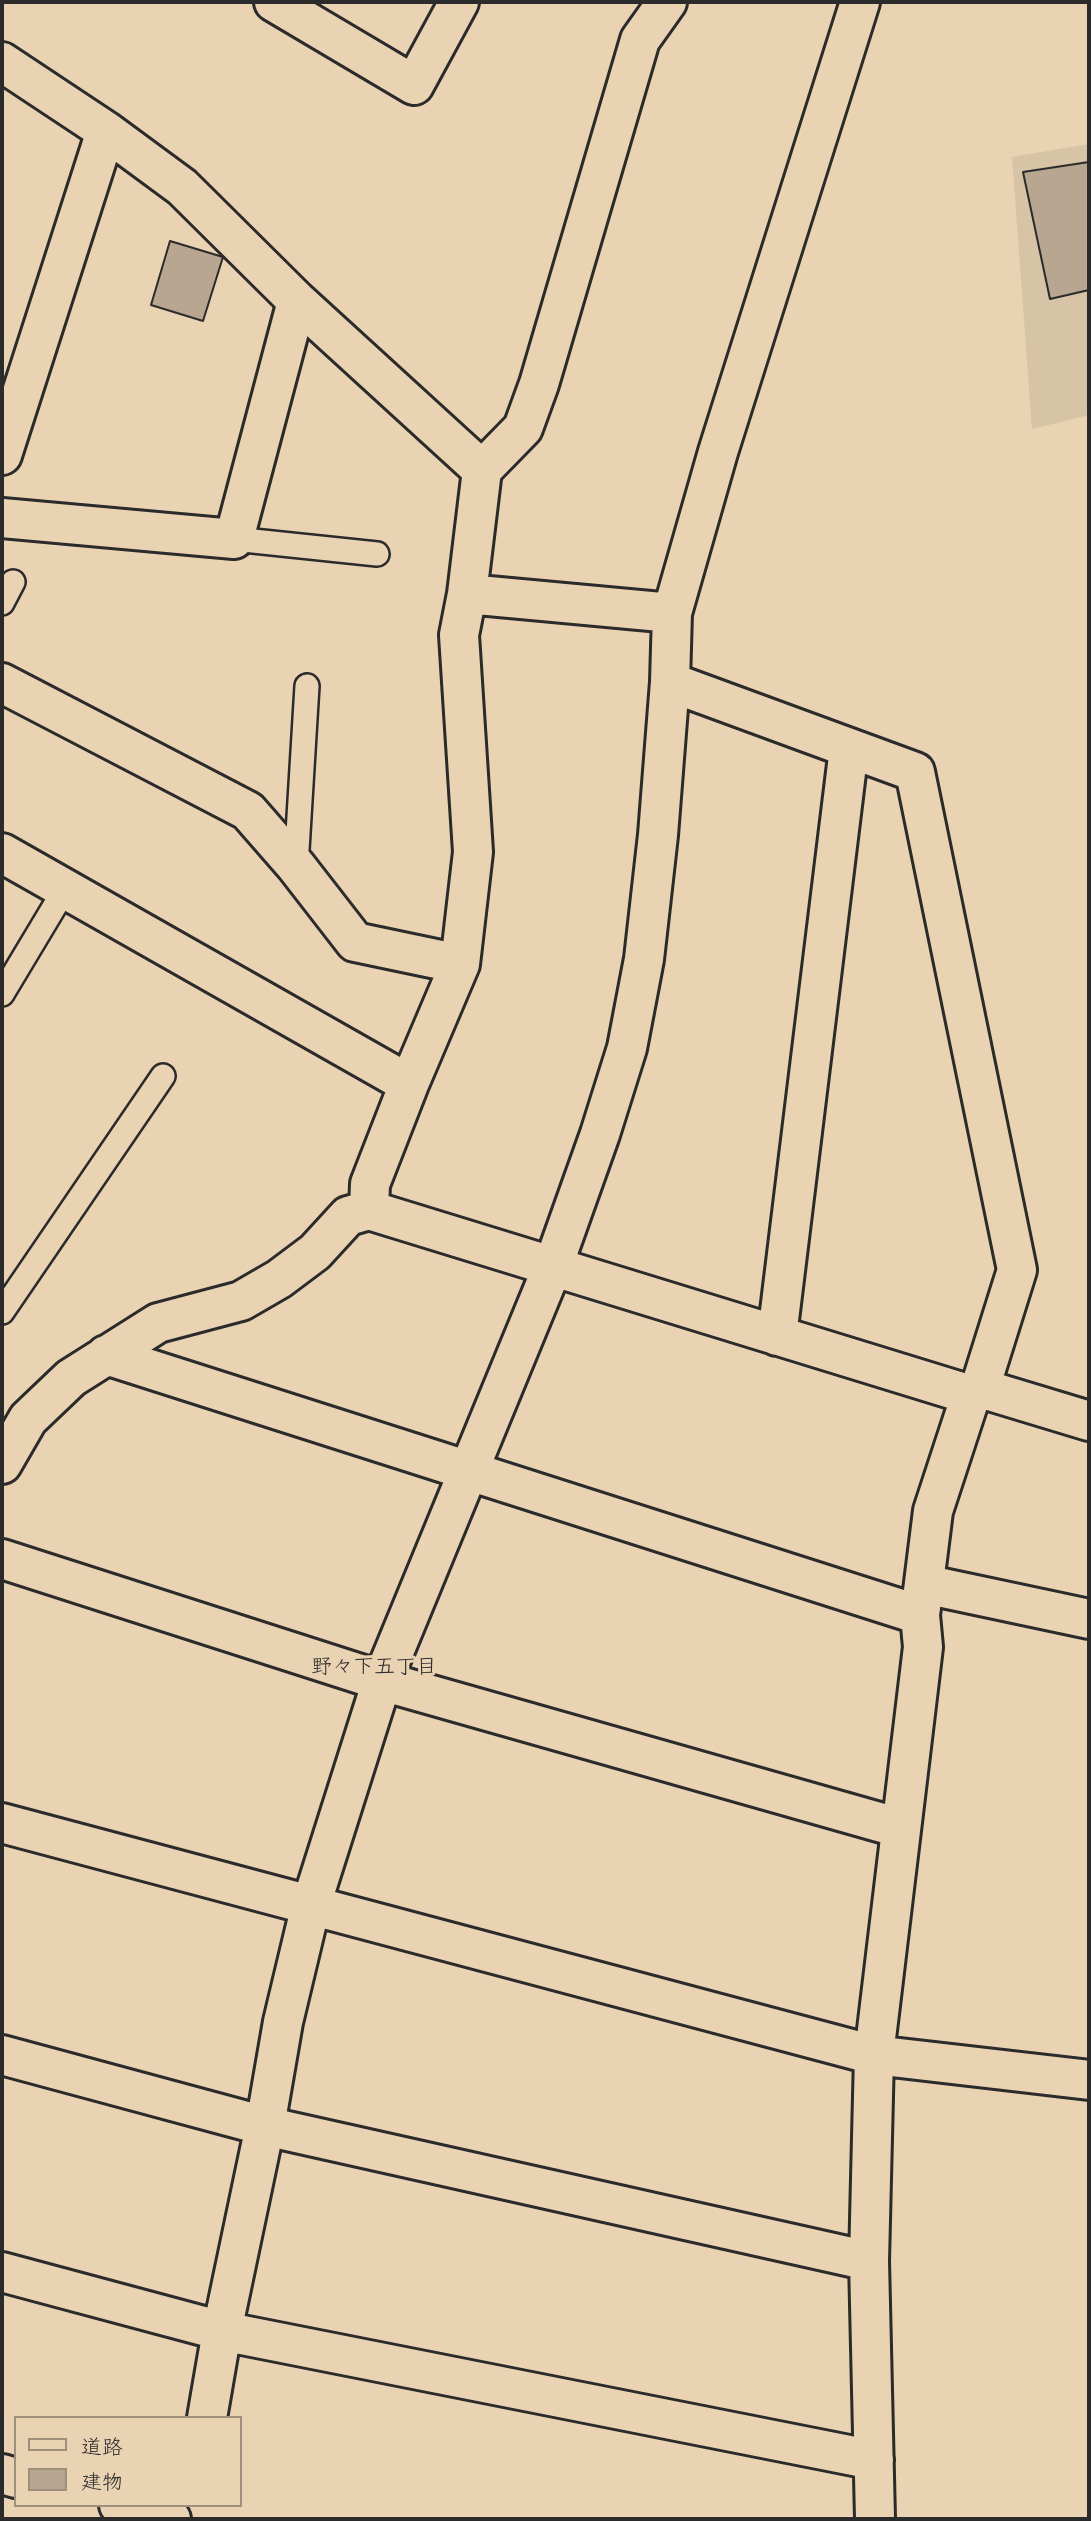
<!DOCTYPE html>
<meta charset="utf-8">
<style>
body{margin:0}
#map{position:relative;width:1091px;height:2521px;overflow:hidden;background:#ead3b3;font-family:Delius,"Klee One",sans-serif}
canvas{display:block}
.frame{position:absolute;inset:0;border:4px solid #2b2b2b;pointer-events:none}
.legend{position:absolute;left:14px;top:2416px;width:228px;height:91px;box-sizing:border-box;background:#ead3b3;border:2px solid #9e907d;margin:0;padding:9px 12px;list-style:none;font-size:21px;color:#2b2b2b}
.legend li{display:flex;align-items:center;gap:14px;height:35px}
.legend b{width:35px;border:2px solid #9e907d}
</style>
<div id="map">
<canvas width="1091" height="2521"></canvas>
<div class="frame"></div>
<ul class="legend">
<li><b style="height:9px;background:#ead3b3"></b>道路</li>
<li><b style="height:19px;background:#b8a690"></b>建物</li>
</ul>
</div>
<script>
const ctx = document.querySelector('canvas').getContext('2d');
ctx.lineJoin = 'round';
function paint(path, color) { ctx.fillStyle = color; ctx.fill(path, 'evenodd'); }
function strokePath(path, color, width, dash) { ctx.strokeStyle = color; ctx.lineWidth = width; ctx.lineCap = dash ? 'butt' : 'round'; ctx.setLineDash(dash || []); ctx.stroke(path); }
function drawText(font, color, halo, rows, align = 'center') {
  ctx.font = font + ' Delius,"Klee One",sans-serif'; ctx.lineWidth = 6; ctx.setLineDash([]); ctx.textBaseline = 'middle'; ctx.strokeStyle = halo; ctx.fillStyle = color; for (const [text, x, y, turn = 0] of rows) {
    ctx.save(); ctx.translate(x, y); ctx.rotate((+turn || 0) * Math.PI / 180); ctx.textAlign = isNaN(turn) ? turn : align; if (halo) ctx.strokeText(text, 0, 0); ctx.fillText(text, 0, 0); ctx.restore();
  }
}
const built = new Path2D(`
 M1089 144V415L1032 429 1012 157Z`);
const building = new Path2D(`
 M1089 162V290L1050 299 1023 172Z
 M170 241 223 257 203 321 151 305Z`);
const lane = new Path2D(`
 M234 539 377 554
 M2 603 13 582
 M296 866 307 686
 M2 994 65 889
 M2 1312 163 1076`);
const street = new Path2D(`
 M274 2 414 85 459 2
 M2 62 106 131 182 187 297 301 482 470 467 594 459 635 473 852 460 964 409 1084 370 1184 369 1210 348 1216 315 1252 279 1279 241 1301 158 1323 71 1378 28 1419 2 1464
 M2 455 106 131
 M482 470 523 428 539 384 640 40 667 2
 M2 518 234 539 297 301
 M467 594 672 613
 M670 682 915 772 1017 1270 980 1388
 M2 683 248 811 296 866 355 942 460 964
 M2 853 409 1084
 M369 1210 971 1395 933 1511 920 1615 923 1647 874 2055 869 2261 875 2519
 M777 1336 849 748
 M106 1355 920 1615
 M971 1395 980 1388 1089 1421
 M2 1559 382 1681 900 1828
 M924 1584 1089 1619
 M2 1823 874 2055 1089 2080
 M2 2055 265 2126 869 2261
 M2 2272 222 2331 874 2460
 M207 2418 222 2331 265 2126 283 2022 311 1905 382 1681 553 1266 600 1134 627 1048 644 959 658 835 670 682 672 613 718 452 860 2
 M2 2474 16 2478
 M119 2505 171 2519`);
const neighbourhoodNames = [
 ["野々下五丁目",374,1667]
];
paint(built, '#d7c3a6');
paint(building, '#b8a690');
strokePath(building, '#2b2b2b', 2);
strokePath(lane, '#2b2b2b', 28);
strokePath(street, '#2b2b2b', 44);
strokePath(lane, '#ead3b3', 23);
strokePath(street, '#ead3b3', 38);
drawText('21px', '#2b2b2b', '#ead3b3', neighbourhoodNames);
</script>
